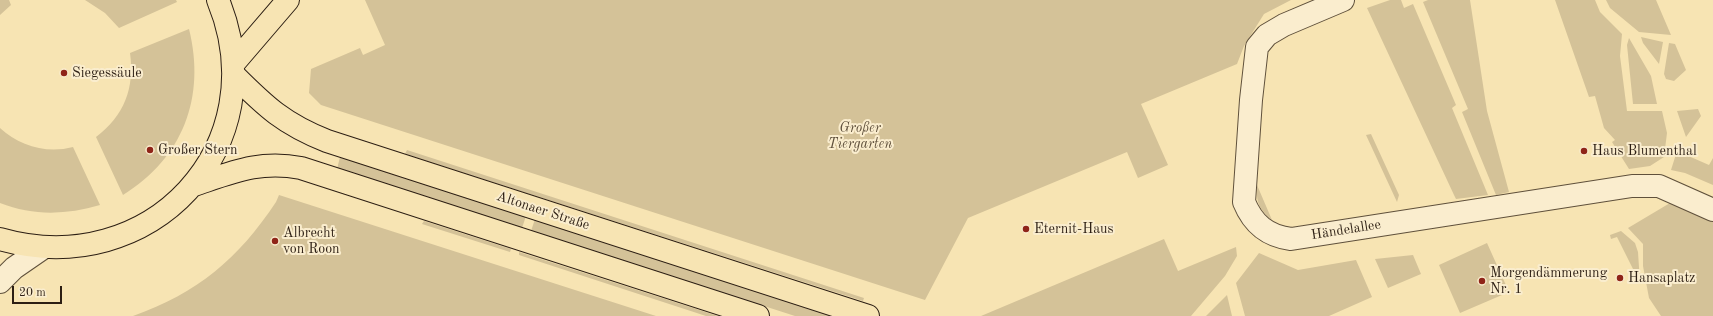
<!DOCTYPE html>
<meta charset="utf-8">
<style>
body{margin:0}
#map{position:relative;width:1713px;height:316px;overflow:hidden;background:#f7e4b3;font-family:"Old Standard TT",serif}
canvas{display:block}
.scale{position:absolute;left:12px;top:286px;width:50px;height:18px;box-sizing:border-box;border:2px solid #2c1e13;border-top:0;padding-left:5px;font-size:12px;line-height:14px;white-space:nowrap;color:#2c1e13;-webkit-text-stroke:3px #faedce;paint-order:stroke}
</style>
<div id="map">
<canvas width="1713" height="316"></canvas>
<div class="scale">20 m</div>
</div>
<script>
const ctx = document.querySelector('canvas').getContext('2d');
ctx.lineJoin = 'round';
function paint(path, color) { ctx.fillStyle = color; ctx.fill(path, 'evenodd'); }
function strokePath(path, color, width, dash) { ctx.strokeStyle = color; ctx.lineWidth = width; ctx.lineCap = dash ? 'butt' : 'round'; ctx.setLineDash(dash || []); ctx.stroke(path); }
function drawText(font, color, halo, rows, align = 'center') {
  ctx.font = font + ' "Old Standard TT",serif'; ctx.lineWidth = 4; ctx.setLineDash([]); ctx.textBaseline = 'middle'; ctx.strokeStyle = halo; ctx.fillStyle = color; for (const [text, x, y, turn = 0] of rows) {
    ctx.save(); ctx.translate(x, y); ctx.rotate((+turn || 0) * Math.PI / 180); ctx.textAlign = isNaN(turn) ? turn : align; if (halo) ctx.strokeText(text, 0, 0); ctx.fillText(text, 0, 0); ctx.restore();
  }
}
const green = new Path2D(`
 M0 0H9L11 5 0 15Z
 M85 0H176L177 2 119 28 105 13Z
 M365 0H1291L1264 14 1244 46 1237 64 1141 104 1168 165 1138 178 1127 152 968 218 925 300 321 105 309 93 311 69 360 48 363 55 385 45Z
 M1390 0H1401L1404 8 1413 4 1456 105 1452 108 1488 195 1456 199 1454 195 1367 8Z
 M1428 0H1470L1487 111 1509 192 1496 195 1462 112 1468 109 1423 2Z
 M1555 0H1595L1600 12 1622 34 1620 56 1627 111H1662L1667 133 1664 157 1650 166 1629 169 1612 142 1615 140 1604 128 1595 96 1589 97Z
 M1606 0H1656L1671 35 1639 32 1610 8Z
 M189 29C206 97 183 158 123 195L96 137C124 116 135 88 130 53Z
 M1641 37 1663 42 1659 64 1643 43Z
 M1629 38 1651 76 1657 104H1633L1627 45Z
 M1669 43 1675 44 1686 70 1674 81 1666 79 1664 74Z
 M1698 109 1701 116 1686 137 1677 111Z
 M0 128C19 146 47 154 73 147L100 205C66 215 33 216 0 203Z
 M1371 134 1399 195 1397 202 1366 135Z
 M407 150 864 298 863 301 405 154Z
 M1677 151 1709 165 1713 158V185L1685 173 1671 170Z
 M340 157 526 216 522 228 337 169Z
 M1257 185 1272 220C1259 209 1256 203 1257 185Z
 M279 195 656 316H133C198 293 238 259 276 202Z
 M1670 203 1713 222V316H1661L1649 298 1643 266V244L1628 228Z
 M535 219 835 316H795L531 231Z
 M424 221 511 249 510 252 422 224Z
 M1621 231 1635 243 1638 252 1640 283 1617 237 1611 239 1610 235Z
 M1164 239 1178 271 1236 247 1237 256 1225 276 1191 316H981Z
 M1487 243 1509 292 1460 313 1439 265Z
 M519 252 718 316H706L522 256 519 255Z
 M1259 253 1298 270 1356 260 1372 297 1329 316H1245L1236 283Z
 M1413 255 1421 274 1388 288 1375 259Z
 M1227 295 1232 316H1206Z`);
const minor = new Path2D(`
 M1343 0 1284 25 1267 35 1257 47 1251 100 1244 202C1253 224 1267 236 1291 239L1632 186H1659L1713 210
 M0 282 14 268 43 248`);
const major = new Path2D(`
 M234 63 288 0
 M234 75C266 107 284 124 327 141L868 316
 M194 185C233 172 260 160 301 168L758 316
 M0 239C150 282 278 146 218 0`);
const markers = [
 [64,73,4,"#8f2418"],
 [150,150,4,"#8f2418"],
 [1584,151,4,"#8f2418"],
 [1026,229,4,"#8f2418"],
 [275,241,4,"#8f2418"],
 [1620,278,4,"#8f2418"],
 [1482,281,4,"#8f2418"]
];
const poiNames = [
 ["Siegessäule",72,73],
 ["Großer Stern",158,150],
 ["Haus Blumenthal",1592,151],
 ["Eternit-Haus",1034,229],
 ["Albrecht",283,233],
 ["von Roon",283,249],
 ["Morgendämmerung",1490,273],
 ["Nr. 1",1490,289],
 ["Hansaplatz",1628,278]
];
const parkNames = [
 ["Großer",860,128],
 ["Tiergarten",860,144]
];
const streetNames = [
 ["Altonaer Straße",543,211,18],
 ["Händelallee",1346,230,-9]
];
paint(green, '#d4c298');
strokePath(minor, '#5f503b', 24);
strokePath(major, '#2c1e13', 24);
strokePath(minor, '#faedce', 22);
strokePath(major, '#f7e4b3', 22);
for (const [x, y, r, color] of markers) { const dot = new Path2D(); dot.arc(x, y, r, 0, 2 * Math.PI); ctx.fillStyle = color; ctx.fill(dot); strokePath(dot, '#faedce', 1.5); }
drawText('14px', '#2c1e13', '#faedce', poiNames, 'left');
drawText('italic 14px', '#5e4f3b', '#faedce', parkNames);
drawText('14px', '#2c1e13', '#faedce', streetNames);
</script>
